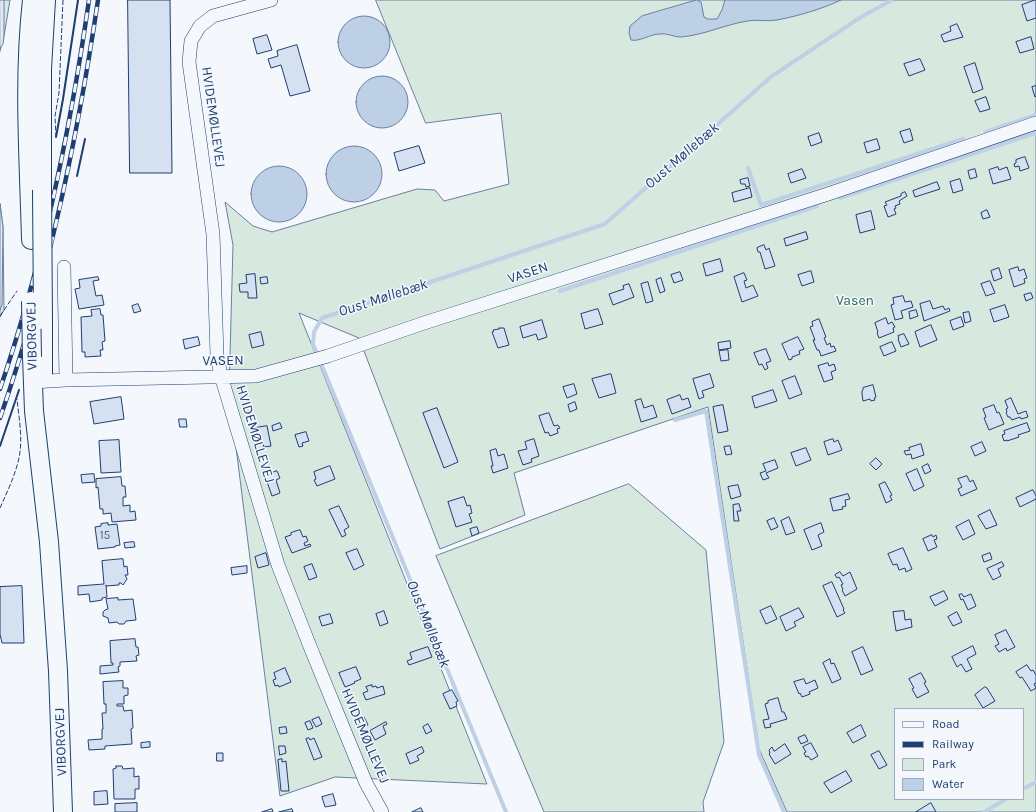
<!DOCTYPE html>
<meta charset="utf-8">
<style>
body{margin:0}
#map{position:relative;width:1036px;height:812px;overflow:hidden;background:#f4f7fb;font-family:Karla,sans-serif}
canvas{display:block}
.legend{position:absolute;left:894px;top:708px;width:130px;height:92px;box-sizing:border-box;background:#f4f7fb;border:1px solid #9eadc5;margin:0;padding:5px 7px;list-style:none;font-size:12px;color:#1d3f73}
.legend li{display:flex;align-items:center;gap:8px;height:20px}
.legend b{width:20px;border:1px solid #9eadc5}
</style>
<div id="map">
<canvas width="1036" height="812"></canvas>
<ul class="legend">
<li><b style="height:5px;background:#f4f7fb"></b>Road</li>
<li><b style="height:5px;background:#1d3f73"></b>Railway</li>
<li><b style="height:11px;background:#d7e8df"></b>Park</li>
<li><b style="height:11px;background:#bed0e5"></b>Water</li>
</ul>
</div>
<script>
const ctx = document.querySelector('canvas').getContext('2d');
ctx.lineJoin = 'round';
function paint(path, color) { ctx.fillStyle = color; ctx.fill(path, 'evenodd'); }
function strokePath(path, color, width, dash) { ctx.strokeStyle = color; ctx.lineWidth = width; ctx.lineCap = dash ? 'butt' : 'round'; ctx.setLineDash(dash || []); ctx.stroke(path); }
function drawText(font, color, halo, rows, align = 'center') {
  ctx.font = font + ' Karla,sans-serif'; ctx.lineWidth = 3; ctx.setLineDash([]); ctx.textBaseline = 'middle'; ctx.strokeStyle = halo; ctx.fillStyle = color; for (const [text, x, y, turn = 0] of rows) {
    ctx.save(); ctx.translate(x, y); ctx.rotate((+turn || 0) * Math.PI / 180); ctx.textAlign = isNaN(turn) ? turn : align; if (halo) ctx.strokeText(text, 0, 0); ctx.fillText(text, 0, 0); ctx.restore();
  }
}
const green = new Path2D(`
 M0 0H10L4 36 0 51Z
 M376 0H1036V812H787L759 749 708 407 514 473 525 515 440 549 359 338 299 313 487 784 335 777 280 796 229 392 233 245 225 202 253 226 272 232 417 189 435 190 444 201 509 184 501 113 426 123ZM895 709H1023V799H895Z
 M0 204 3 227 4 310 0 317Z
 M629 484 706 550 724 742 703 802 704 812H544L436 556Z`);
const parking = new Path2D(`
 M0 0H4V36L3 44 0 48Z
 M0 204 3 227 2 305 0 310Z`);
const water = new Path2D(`
 M697 0 701 2 704 17 708 19H717L722 10 725 0H841C822 9 798 16 777 20 767 22 756 19 747 21 724 25 704 35 681 37 674 37 667 33 660 34 650 34 640 42 631 40L629 33 630 26 642 16Z
 M338 42a26 26 0 1 1 52 0a26 26 0 1 1-52 0Z
 M356 102a26 26 0 1 1 52 0a26 26 0 1 1-52 0Z
 M326 174a28 28 0 1 1 56 0a28 28 0 1 1-56 0Z
 M251 194a28 28 0 1 1 56 0a28 28 0 1 1-56 0Z`);
const stream = new Path2D(`
 M986 132 1036 115
 M748 168 761 205 963 139
 M840 198 1036 133
 M560 291 817 206
 M675 420 706 411 759 755 784 812
 M1023 789 1036 782
 M506 812 313 344 314 332 322 318 605 224 772 76 861 17 892 0
 M984 812 1006 799`);
const building = new Path2D(`
 M128 0H170L172 173H130Z
 M1036 0V18L1027 21 1022 5Z
 M957 24 963 37 944 42 941 35 951 31 950 27Z
 M267 35 272 50 257 54 253 39Z
 M1031 37 1034 49 1020 53 1016 42Z
 M297 45 310 91 290 96 281 65 271 68 268 59 278 56 277 51Z
 M920 59 925 70 909 76 904 64Z
 M975 63 983 89 973 93 964 67Z
 M1036 86V96L1035 97 1032 87Z
 M986 97 990 109 980 112 975 101Z
 M910 129 913 140 904 143 900 132Z
 M819 133 822 142 811 146 808 137Z
 M877 139 880 149 867 153 864 143Z
 M419 146 425 163 399 171 394 153Z
 M1025 157 1029 168 1020 171 1019 166 1015 167 1014 164 1016 163V160Z
 M998 167 999 170 1007 167 1011 179 993 184 989 170Z
 M802 169 806 178 791 183 788 174Z
 M975 169 977 177 970 179 968 171Z
 M748 178 750 186 746 187 745 184H741L740 180Z
 M960 179 963 190 953 193 950 182Z
 M937 182 940 189 915 197 913 191Z
 M750 188 752 197 734 202 732 193Z
 M905 192 907 196 899 201 900 204 895 206 896 208 894 209 896 214 888 217 884 206 887 205 885 202 901 196V194Z
 M987 210 990 217 983 219 981 213Z
 M871 211 875 229 860 233 856 215Z
 M806 232 808 239 786 246 784 239Z
 M764 245 766 250 769 248 775 266 765 269 760 252H758L757 248Z
 M720 259 723 271 706 276 703 264Z
 M1018 267 1019 271 1024 269 1027 278 1024 279 1025 283 1014 287 1009 270Z
 M999 268 1002 278 994 281 991 271Z
 M811 271 814 282 802 286 798 275Z
 M680 272 683 280 674 283 671 275Z
 M744 273 747 280 744 281 746 288 753 285 758 296 742 302 734 277Z
 M255 274 257 298H248V292H240L239 284 247 283 246 275Z
 M98 277 99 280 93 281 96 296 102 295 104 305 79 309 75 289 80 288 79 280Z
 M267 277 268 283 261 284 260 278Z
 M661 278 665 291 660 293 656 280Z
 M990 281 995 293 986 296 981 284Z
 M648 282 653 301 646 303 641 284Z
 M629 284 634 297 613 305 609 294 624 289 623 286Z
 M1031 293 1033 298 1026 301 1024 295Z
 M903 296 905 302 911 301 913 307 901 311 903 318 895 320 891 305 894 304 893 298Z
 M930 301 933 309 943 306 945 310 949 308 950 311 924 321 920 304Z
 M138 304 141 311 134 313 132 306Z
 M1005 305 1009 317 994 322 990 310Z
 M100 309 101 315H103L105 341 102 342 103 350H100L101 356 85 357V352H82L81 317 92 316 91 310Z
 M598 309 603 324 585 329 581 314Z
 M916 310 918 316 910 319 909 312Z
 M969 312 971 321 965 323 963 313Z
 M961 317 964 326 953 330 950 321Z
 M886 318 888 324 892 322 895 327 893 328 894 332 879 338 877 333 878 332 875 323Z
 M819 319 826 337 824 338 827 345 830 343 831 347 834 346 836 351 821 356 819 350H817L813 340H815L810 327 813 326 812 322Z
 M542 320 547 337 538 340 536 334 523 338 520 327Z
 M931 325 937 340 920 347 915 332Z
 M499 328H504L509 345 498 348 492 332 494 331 493 330 499 329Z
 M261 332 264 345 252 348 249 335Z
 M904 334 909 344 901 347 898 339 899 338 898 336Z
 M198 337 200 345 185 349 183 340Z
 M798 337 804 349 799 351 800 354 792 357V359L789 360 782 344Z
 M730 341 731 348 719 350 718 343Z
 M892 342 896 351 884 356 880 347Z
 M766 349 771 361 766 363 768 368 765 370 762 364 759 365 754 353Z
 M728 350 729 360 721 361 719 351Z
 M828 363 829 366 834 364 836 370 831 372 833 379 824 382 818 366Z
 M611 374 616 393 599 398 592 379Z
 M710 374 714 387 702 391 704 397 699 399 693 379Z
 M795 376 802 394 789 399 782 381Z
 M574 384 577 394 567 398 563 387Z
 M873 385 876 397 874 398 875 400 871 401 870 399 863 401 862 394V391L863 390V388Z
 M773 390 777 401 755 408 752 397Z
 M680 395 682 400 688 398 691 407 672 414 667 400Z
 M121 397 124 419 94 424 90 402Z
 M1011 398 1018 414 1026 411 1028 417 1021 419 1020 417 1012 420 1010 417H1008L1006 413 1007 412 1006 409 1008 408 1005 401Z
 M641 399 644 408 653 405 657 417 641 422 635 401Z
 M575 402 577 409 570 412 568 405Z
 M723 405 728 431 718 433 713 407Z
 M994 405 997 413 999 412 1004 424 989 430 984 418 986 417 983 409Z
 M437 408 458 462 444 468 423 413Z
 M549 413 554 426 558 425 560 428 557 429 558 433 550 436 548 432 545 433 539 416Z
 M179 419H186L187 427H180Z
 M280 423 282 428 273 431 272 426Z
 M1027 423 1030 431 1018 435 1019 437 1007 441V440L1004 441 1002 435 1005 434 1004 431Z
 M267 426 271 446 264 447 262 440 253 442 250 429Z
 M306 432 309 441 302 443 303 446 299 447 295 435Z
 M534 439 539 456 531 459 532 462 523 465 518 451 527 449 525 442Z
 M833 439 834 442 838 440 842 450 828 455 824 442Z
 M119 440 121 472 101 473 99 441Z
 M982 442 986 451 975 456 971 447Z
 M921 444 924 455 912 459 911 454 906 455 904 451 910 450 909 448Z
 M730 446 732 454 726 455 724 447Z
 M806 448 811 460 796 466 791 453Z
 M496 449 498 456 504 454 508 468 493 473 491 466H493L490 451Z
 M876 458 882 464 876 470 870 464Z
 M775 460 778 468 766 473 769 478 763 480 760 473 766 471 763 464Z
 M928 464 931 471 925 474 922 467Z
 M330 466 335 479 317 486 314 480 316 479 314 472Z
 M917 469 924 486 914 491 906 474Z
 M277 471 280 478 276 480 280 493 272 496 265 476Z
 M94 474 95 482 82 483 81 475Z
 M967 476 970 482 973 480 977 489 961 496 958 489 962 487 958 479Z
 M121 477 122 486H125L126 497H123V506L130 505V512L135 511 136 520 112 522 111 513 103 514V509H100L98 487 96 488V479Z
 M885 482 892 495 890 496 892 500 886 503 879 485Z
 M738 485 741 496 731 499 728 487Z
 M1033 490 1036 496V499L1020 507 1016 498Z
 M848 494 850 499 845 500 846 506 842 507 843 509 833 511 830 499Z
 M464 497 467 506 470 505 472 513 469 514 472 522 456 527 448 502Z
 M739 504 741 511H737L739 521H734L733 505Z
 M339 506 349 527 344 530 346 535 342 537 329 510Z
 M990 510 997 525 986 529 978 516Z
 M789 517 795 532 786 535 781 521Z
 M774 518 778 527 771 530 767 521Z
 M969 520 975 534 963 540 956 527Z
 M108 523V525L117 524 120 545 115 546V547L98 549 95 527 101 526V524Z
 M821 523 824 532 818 535 822 546 812 550 804 530Z
 M477 527 479 533 472 536 470 529Z
 M300 530 303 537 306 536 308 541 304 543 305 546 310 544 311 546 292 553 285 537 291 535V533Z
 M932 535 933 537 936 535 937 539 934 540 937 547 928 551 923 539Z
 M134 542 135 547 125 548 124 543Z
 M903 548 912 569 906 572 905 568 899 570 897 564 893 565 888 554Z
 M357 549 364 565 354 570 346 553Z
 M266 553 269 565 258 568 255 557Z
 M990 553 992 559 984 562 982 556Z
 M123 559 124 567 127 566 128 575H125L127 579 123 585 121 583H119V585L106 586V585L107 597 102 598V600L90 602 89 594 78 595V586L104 584 102 561Z
 M1002 562 1004 566 998 569 1001 576 993 580 987 569Z
 M312 564 317 577 309 580 304 567Z
 M247 566V573L232 575 231 568Z
 M840 572 843 576 850 572 857 589 845 596 842 590 843 589 841 585 843 584 839 577 837 578 835 575Z
 M832 582 844 609 843 610 845 613 837 617 823 586Z
 M22 586 24 643H2L0 634V587Z
 M944 591 948 599 935 606 930 597Z
 M962 594 964 597 971 594 976 606 968 610 963 599 961 600 959 595Z
 M118 598V600L133 599 136 620 126 621 124 624H119L117 622 109 623 108 618 103 616V612L105 610 108 609 106 599Z
 M771 606 777 619 766 624 760 611Z
 M799 608 804 617 794 622 796 626 786 631 780 617Z
 M384 611 388 623 380 626 376 614Z
 M904 611 905 620 911 619 912 627 896 631 893 612Z
 M957 612 962 622 953 626 948 617Z
 M330 614 333 623 322 626 319 617Z
 M1006 630 1015 647 1007 651 1006 648 999 652 995 646 999 644 995 635Z
 M135 639 136 647H138L139 655 136 656 137 661 120 662V666L118 667 119 672 100 674V666L113 665V663H111L110 641Z
 M973 646 976 654 967 659 972 669 966 672 961 664 957 667 952 657Z
 M428 647 432 657 409 665 407 661 412 659 410 653Z
 M863 647 873 670 861 675 852 652Z
 M830 659 831 664 834 663 841 679 832 683 823 663Z
 M1027 665 1031 671 1033 670 1036 675V683L1034 684 1036 688 1031 691 1022 677 1020 678 1016 672Z
 M356 667 361 679 354 682 355 683 345 687 339 673Z
 M285 668 291 682 279 687 278 685 275 686 273 680 276 679 274 673Z
 M921 673 926 682 924 683 929 692 917 698 912 689 914 688 909 679Z
 M804 679 806 684 815 680 818 688 809 692 810 694 802 697 800 693 799 694 794 682Z
 M123 681V688H128V695L124 696V704H117V706H123L124 711 132 710 133 728 131 729 132 744 105 746V749L89 750 88 740 102 739V729H103L102 713H106V704H104L103 682Z
 M372 685V687L376 686 377 688 383 686 385 694 366 700 363 693 368 691 366 687Z
 M985 687 987 688 995 701 983 708 975 695Z
 M452 690 458 701 456 702 457 706 450 709 443 694Z
 M778 698 782 712H784L787 719 770 724 771 727 765 728 763 720 769 719 765 704 768 703V701Z
 M319 717 322 724 316 727 312 720Z
 M364 717 368 725 360 728 357 720Z
 M310 721 313 728 308 730 305 723Z
 M386 722 387 724 383 726 386 734 375 740 370 731Z
 M428 724 432 731 426 734 423 727Z
 M861 725 866 736 853 743 847 733Z
 M286 727 287 733 280 734 279 728Z
 M805 735 808 741 801 744 798 738Z
 M309 738 310 740 314 738 322 757 314 760 306 739Z
 M150 742V747L141 748V743Z
 M811 743 818 756 811 760 808 756 806 757 804 753 806 752 803 747Z
 M785 744 791 754 775 764 769 754 770 753 769 750 772 747 774 751Z
 M279 746H285L286 753 280 755Z
 M422 747 424 752 417 756 419 760 410 764 406 754Z
 M879 751 887 765 879 769 871 755Z
 M217 753H223V761H217Z
 M282 759V762L286 761 289 791H281L278 760Z
 M116 766H122L123 769 134 768V777L139 776V789H135V799H114L113 769 116 768Z
 M846 771 852 781 831 793 824 783Z
 M107 791 108 804 94 805V792Z
 M333 794 336 805 325 807 322 797Z
 M137 803V812H115V804Z
 M931 803 936 812H916Z
 M421 808 423 812H412Z
 M272 809 273 812H262Z
 M292 809 293 812H279Z`);
const street = new Path2D(`
 M271 0 213 16 200 26 191 41 189 62 213 234 217 355 221 376 278 565 311 649 366 783 382 812
 M64 267 66 380 256 376 328 356 424 323 828 194 1036 123
 M33 382 66 380`);
const secondary = new Path2D(`
 M42 190V69L46 0
 M31 240C29 160 23 80 32 0
 M43 320V377
 M32 357 34 411 49 542 58 671 63 812`);
const rail = new Path2D(`
 M0 389C43 263 70 132 89 0
 M0 418C47 283 77 142 98 0`);
const secondaryBridge = new Path2D(`
 M42 190 43 320
 M31 301 32 357`);
const fence = new Path2D(`
 M63 0 59 93 55 116 56 137 63 99 78 0
 M0 316 17 291
 M0 508C7 492 15 476 19 458 23 439 19 418 17 399`);
const wall = new Path2D(`
 M56 137 63 99 78 0
 M77 176 85 139
 M0 446 19 390`);
const numberNames = [
 ["15",105,536]
];
const streetNames = [
 ["HVIDEMØLLEVEJ",213,117,82],
 ["VASEN",528,273,-18],
 ["VIBORGVEJ",32,336,-91],
 ["VASEN",223,361,-1],
 ["HVIDEMØLLEVEJ",255,434,73],
 ["HVIDEMØLLEVEJ",365,736,67],
 ["VIBORGVEJ",61,742,-92]
];
const parkNames = [
 ["Vasen",855,301]
];
const waterNames = [
 ["Oust Møllebæk",682,156,-41],
 ["Oust Møllebæk",383,298,-18],
 ["Oust Møllebæk",428,624,68]
];
paint(green, '#d7e8df');
strokePath(green, '#687fa3', 1);
paint(parking, '#e3e8f0');
strokePath(parking, '#687fa3', 1);
paint(water, '#bed0e5');
strokePath(water, '#687fa3', 1);
strokePath(stream, '#bed0e5', 4);
paint(building, '#d5e0f0');
strokePath(building, '#1d3f73', 1);
strokePath(street, '#1d3f73', 14);
strokePath(secondary, '#1d3f73', 20);
strokePath(street, '#f4f7fb', 13);
strokePath(secondary, '#f4f7fb', 18);
strokePath(rail, '#1d3f73', 4.5);
strokePath(rail, '#f4f7fb', 3, [9]);
strokePath(secondaryBridge, '#1d3f73', 20, []);
strokePath(secondaryBridge, '#f4f7fb', 18);
strokePath(fence, '#1d3f73', 1, [5, 2]);
strokePath(wall, '#1d3f73', 2);
drawText('12px', '#4b6792', null, numberNames);
drawText('14px', '#1d3f73', '#f4f7fb', streetNames);
drawText('14px', '#2c6c60', '#f4f7fb', parkNames);
drawText('italic 15px', '#1d3f73', '#f4f7fb', waterNames);
</script>
